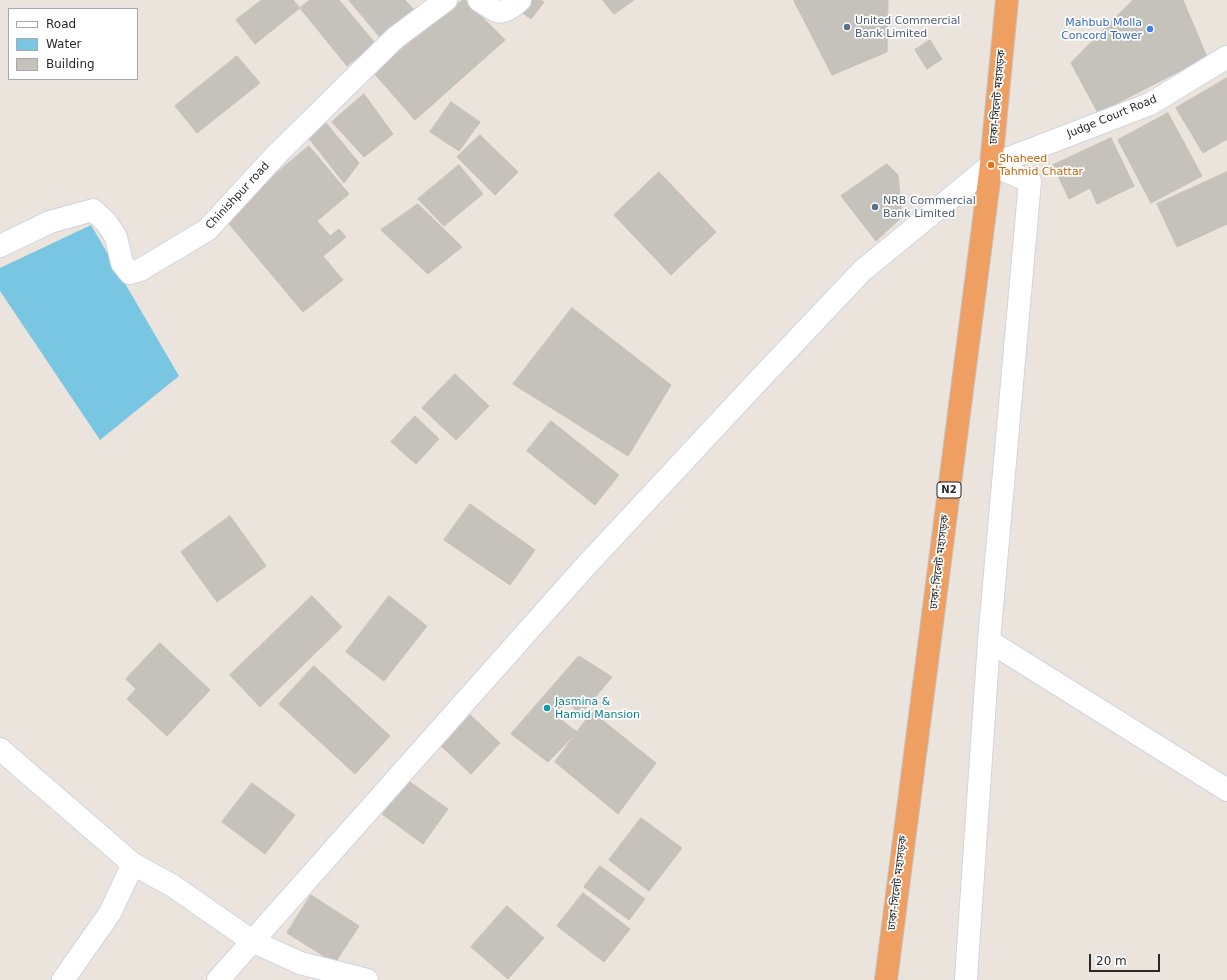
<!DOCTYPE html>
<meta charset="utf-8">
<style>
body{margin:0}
#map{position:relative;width:1227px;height:980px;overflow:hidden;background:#eae4dc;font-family:"DejaVu Sans",sans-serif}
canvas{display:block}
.legend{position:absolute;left:8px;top:8px;width:130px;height:72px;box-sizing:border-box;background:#fff;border:1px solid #a9a9a9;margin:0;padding:5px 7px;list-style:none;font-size:12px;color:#292929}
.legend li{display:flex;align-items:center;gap:8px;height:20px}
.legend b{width:20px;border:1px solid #a9a9a9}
.scale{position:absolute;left:1089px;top:954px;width:71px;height:18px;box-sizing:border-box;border:2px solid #292929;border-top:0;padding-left:5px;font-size:12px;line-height:14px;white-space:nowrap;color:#292929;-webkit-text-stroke:3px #fff;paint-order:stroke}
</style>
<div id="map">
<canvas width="1227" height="980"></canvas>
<ul class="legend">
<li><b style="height:5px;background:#fff"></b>Road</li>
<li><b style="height:11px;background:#78c6e2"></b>Water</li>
<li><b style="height:11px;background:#c5c1bb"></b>Building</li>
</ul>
<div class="scale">20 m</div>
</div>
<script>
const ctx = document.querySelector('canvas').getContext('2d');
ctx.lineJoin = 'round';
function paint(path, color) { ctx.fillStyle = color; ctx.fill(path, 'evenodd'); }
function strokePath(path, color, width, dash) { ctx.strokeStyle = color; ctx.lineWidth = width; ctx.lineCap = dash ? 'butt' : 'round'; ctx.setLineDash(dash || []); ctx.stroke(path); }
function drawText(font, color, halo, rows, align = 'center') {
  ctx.font = font + ' "DejaVu Sans","Noto Sans Bengali",sans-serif'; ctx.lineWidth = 3.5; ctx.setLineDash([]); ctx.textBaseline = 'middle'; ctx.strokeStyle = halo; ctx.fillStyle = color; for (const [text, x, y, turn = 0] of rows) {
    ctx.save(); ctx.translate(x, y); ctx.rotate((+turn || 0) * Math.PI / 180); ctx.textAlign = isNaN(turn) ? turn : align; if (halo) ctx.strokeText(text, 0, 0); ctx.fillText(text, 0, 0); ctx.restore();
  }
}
const water = new Path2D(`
 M91 225 179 376 100 440 0 291V268Z`);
const building = new Path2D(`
 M262 0H293L300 8 255 44 236 20Z
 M310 0H339L375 43 347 66 300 8Z
 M349 0H405L414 10 380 37Z
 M463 0H465L505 40 415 120 373 72Z
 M527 0H541L544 2 531 19 519 10Z
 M603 0H634L614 14Z
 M796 0H888L887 52 832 75 794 1Z
 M1133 0H1183L1207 57 1098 113 1071 63Z
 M930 40 942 59 927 69 915 50Z
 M237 56 260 83 197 133 175 106Z
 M1227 78V139L1203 153 1176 108Z
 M364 94 393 134 364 157 332 122Z
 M451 102 480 122 459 151 430 132Z
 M1168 113 1202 176 1151 203 1118 140Z
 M326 123 359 163 344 183 307 136Z
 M480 135 518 172 495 195 457 157Z
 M1111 138 1134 186 1097 204 1090 188 1069 199 1053 165Z
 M309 146 349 194 317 221 330 236 339 229 346 237 323 256 343 280 303 312 225 219 262 189 260 187Z
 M887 164 898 175 902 217 876 241 841 196Z
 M459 165 483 194 444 226 418 199Z
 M659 172 716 232 671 275 614 215Z
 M1227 172V224L1177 247 1157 204Z
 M418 204 462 247 428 274 381 230Z
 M572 308 671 385 628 456 513 384Z
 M455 374 489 406 456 440 422 408Z
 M415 416 439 439 416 464 391 442Z
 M551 421 619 475 595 505 527 451Z
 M470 504 535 550 510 585 444 540Z
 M230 516 266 566 217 602 181 552Z
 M312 596 342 627 260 707 230 675Z
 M389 596 427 626 384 681 346 652Z
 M160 643 210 690 167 736 127 699 136 689 126 679Z
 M579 656 612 677 581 714 566 702 555 715 577 732 548 762 511 734Z
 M314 666 390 736 355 774 279 704Z
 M592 712 656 763 618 814 555 762Z
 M468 713 500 743 471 774 439 744Z
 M407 780 448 809 423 844 382 814Z
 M252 783 295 815 265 854 222 822Z
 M641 818 682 848 649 891 609 860Z
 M600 866 645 899 629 920 584 887Z
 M583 893 630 929 604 962 557 926Z
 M311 895 359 926 335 963 287 933Z
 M507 906 544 938 508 979 471 947Z`);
const street = new Path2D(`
 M479 0C500 14 500 17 520 0
 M0 246 50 222 93 210 106 222 116 237 122 263 130 273 140 270 207 230 276 155 395 38 446 0
 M989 641 1227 790
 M218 980 582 570 756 383 862 271 991 165`);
const secondary = new Path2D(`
 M991 165 1150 104 1227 57
 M0 749 133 864 110 913 63 980
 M133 864 173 886 252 941 300 963 367 980
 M966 978 989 641 1030 181 991 165`);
const highway = new Path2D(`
 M886 980 991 165 1007 0`);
const markers = [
 [847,27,4,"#5c6f8a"],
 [1150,29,4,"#3f7fe0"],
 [991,165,4,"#e8710a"],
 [875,207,4,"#5c6f8a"],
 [547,708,4,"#0f9aa8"]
];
const shields = [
 [949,490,24]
];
const shieldNames = [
 ["N2",949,490]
];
const serviceNames = [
 ["United Commercial",855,21],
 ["Bank Limited",855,34],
 ["NRB Commercial",883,201],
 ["Bank Limited",883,214]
];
const shopNames = [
 ["Mahbub Molla",1142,23],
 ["Concord Tower",1142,36]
];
const streetNames = [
 ["ঢাকা-সিলেট মহাসড়ক",998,97,-85],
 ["Judge Court Road",1112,117,-22],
 ["Chinishpur road",238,196,-47],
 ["ঢাকা-সিলেট মহাসড়ক",940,562,-83],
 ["ঢাকা-সিলেট মহাসড়ক",898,883,-83]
];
const foodNames = [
 ["Shaheed",999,159],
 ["Tahmid Chattar",999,172]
];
const cultureNames = [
 ["Jasmina &",555,702],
 ["Hamid Mansion",555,715]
];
paint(water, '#78c6e2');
paint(building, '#c5c1bb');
strokePath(building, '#c5bfb6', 1);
strokePath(street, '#d1d4e0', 24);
strokePath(secondary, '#d1d4e0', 24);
strokePath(highway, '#c3c3c3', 24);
strokePath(street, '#fff', 22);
strokePath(secondary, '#fff', 22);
strokePath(highway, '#ef9f62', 22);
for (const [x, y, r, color] of markers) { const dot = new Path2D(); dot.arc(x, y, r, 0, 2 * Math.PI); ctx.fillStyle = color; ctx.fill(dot); strokePath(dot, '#fff', 1.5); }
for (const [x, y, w] of shields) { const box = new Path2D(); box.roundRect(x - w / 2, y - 8, w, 16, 3); ctx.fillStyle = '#fff'; ctx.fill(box); strokePath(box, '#292929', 1); }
drawText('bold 10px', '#292929', null, shieldNames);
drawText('11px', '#4e5e75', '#fff', serviceNames, 'left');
drawText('11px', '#366cbe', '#fff', shopNames, 'right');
drawText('11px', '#292929', '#fff', streetNames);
drawText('11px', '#c56008', '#fff', foodNames, 'left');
drawText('11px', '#0d838f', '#fff', cultureNames, 'left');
</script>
